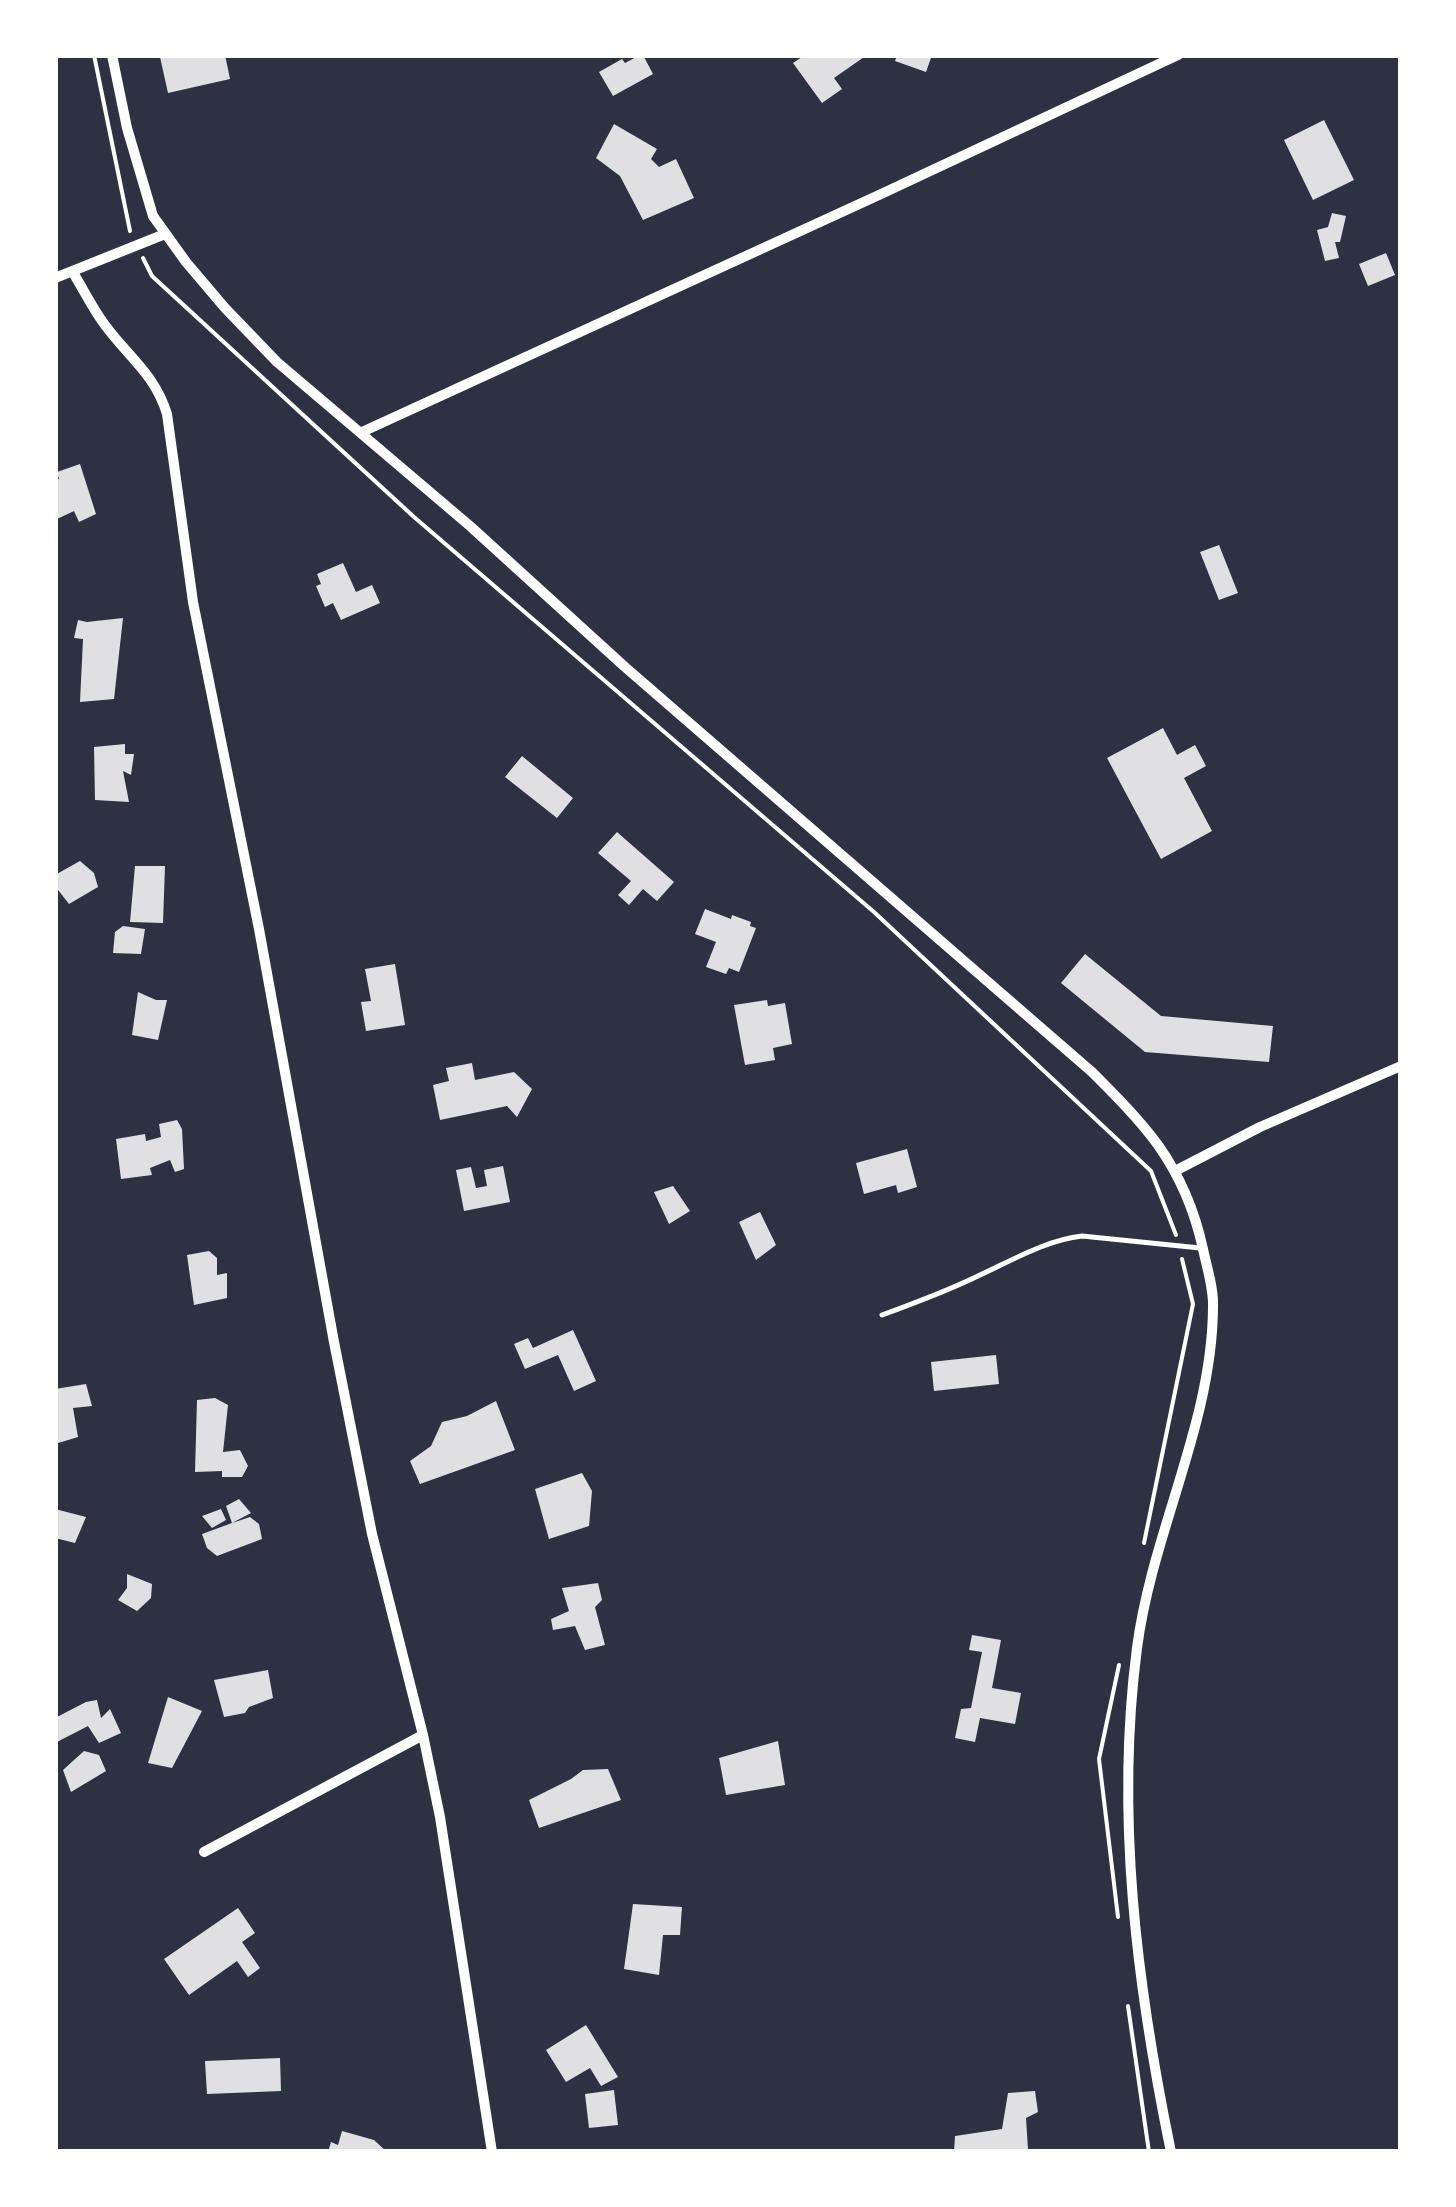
<!DOCTYPE html>
<style>
body{margin:0}
#map{position:relative;width:1456px;height:2207px;overflow:hidden;background:#2d3142;font-family:"Source Sans 3",sans-serif}
canvas{display:block}
.frame{position:absolute;inset:0;border:58px solid #fff;pointer-events:none}
</style>
<div id="map">
<canvas width="1456" height="2207"></canvas>
<div class="frame"></div>
</div>
<script>
const ctx = document.querySelector('canvas').getContext('2d');
ctx.lineJoin = 'round';
function paint(path, color) { ctx.fillStyle = color; ctx.fill(path, 'evenodd'); }
function strokePath(path, color, width, dash) { ctx.strokeStyle = color; ctx.lineWidth = width; ctx.lineCap = dash ? 'butt' : 'round'; ctx.setLineDash(dash || []); ctx.stroke(path); }
const building = new Path2D(`
 M169 55H225L230 79 168 93 160 57Z
 M640 55H643L653 74 613 96 599 72 622 59 625 63Z
 M805 55H814L816 57 819 55H867L834 78 842 89 822 103 793 63Z
 M897 55H932L926 72 895 61Z
 M1324 120 1354 180 1313 200 1284 140Z
 M614 124 657 149 651 159 659 167 676 159 694 198 643 220 620 176 596 158Z
 M1332 213 1346 216 1340 242H1335L1339 258 1325 261 1317 230 1328 227Z
 M1386 253 1395 275 1368 286 1359 264Z
 M80 464 96 514 79 522 74 511 55 520V481L59 479 57 472Z
 M1219 545 1238 593 1219 600 1200 552Z
 M343 563 356 592 372 585 380 603 341 620 333 603 325 607 316 586 321 584 317 574Z
 M123 618 114 699 80 702 83 639 74 638 78 620 87 622Z
 M1163 728 1177 755 1195 745 1206 766 1184 778 1212 831 1161 859 1107 758Z
 M125 744V754H134L131 775 123 771 129 802 95 800 94 747Z
 M522 756 573 798 557 818 505 777Z
 M617 832 674 882 657 901 643 889 629 905 618 895 631 881 598 853Z
 M80 861 94 873 98 887 69 904 55 886V875Z
 M135 866H165L163 923 130 922Z
 M705 909 731 919 732 915 751 922 750 926 756 928 739 972 729 968 726 974 706 967 716 942 695 934Z
 M123 926 145 929 141 954 113 953 115 932Z
 M1085 954 1161 1016 1273 1026 1269 1062 1145 1052 1061 983Z
 M395 964 405 1025 366 1031 361 1002 371 1001 365 969Z
 M138 992 156 1000H167L158 1040 132 1035Z
 M767 1000 768 1006 785 1003 792 1044 773 1048 775 1060 745 1065 734 1005Z
 M472 1063 475 1080 514 1072 532 1089 517 1117 507 1106 440 1120 433 1085 449 1081 446 1068Z
 M177 1120 182 1129 184 1169 175 1172 170 1160 150 1168 152 1175 121 1179 116 1139 145 1134 146 1141 161 1137 159 1124Z
 M907 1149 917 1187 898 1193 896 1185 864 1194 856 1163Z
 M503 1166 510 1202 464 1211 456 1170 471 1167 476 1188 487 1186 484 1170Z
 M673 1186 690 1211 669 1224 654 1192Z
 M760 1212 776 1245 756 1260 739 1222Z
 M209 1251 217 1258V1275L227 1273V1298L194 1305 187 1255Z
 M573 1330 596 1381 574 1391 558 1355 525 1369 514 1344 528 1338 533 1348Z
 M996 1355 999 1384 934 1391 931 1362Z
 M86 1384 92 1406 73 1408 78 1437 55 1444V1389Z
 M215 1398 228 1405 223 1452 240 1450 248 1466 242 1477H222V1471L195 1472 197 1400Z
 M496 1401 515 1450 420 1484 410 1461 431 1446 442 1422 467 1416Z
 M582 1473 592 1491 589 1526 549 1539 535 1489Z
 M239 1499 251 1513 232 1523 250 1517 259 1524 262 1539 217 1556 207 1548 202 1534 232 1523 226 1506Z
 M55 1509 86 1517 75 1543 55 1538Z
 M221 1509 226 1520 212 1528 202 1516Z
 M127 1574 152 1584 151 1598 137 1611 118 1600 127 1588Z
 M598 1583 602 1600 595 1607 605 1645 585 1650 575 1626 553 1630 551 1619 569 1611 562 1588Z
 M972 1635 1001 1640 992 1688 1021 1693 1015 1724 980 1718 975 1742 955 1738 961 1709 971 1708 982 1652 969 1650Z
 M268 1670 273 1698 249 1707 245 1713 224 1717 214 1680Z
 M168 1697 202 1711 172 1768 148 1763Z
 M97 1700 101 1718 110 1709 121 1733 99 1743 88 1726 55 1743V1718L86 1702Z
 M778 1741 785 1785 726 1795 719 1758Z
 M84 1751 99 1755 106 1771 71 1792 63 1770Z
 M608 1769 621 1800 539 1828 529 1800 571 1779 583 1770Z
 M633 1904 682 1907 680 1935H663L659 1975 624 1969Z
 M238 1908 255 1933 242 1942 260 1968 248 1977 237 1961 189 1995 164 1959Z
 M586 2025 618 2077 601 2086 590 2068 566 2082 546 2050Z
 M280 2058 281 2091 207 2094 205 2061Z
 M614 2090 618 2125 589 2128 585 2094Z
 M1035 2091 1038 2112 1026 2118 1028 2149 1001 2152H954L955 2136 1002 2129 1008 2093Z
 M342 2131 374 2140 387 2152H328L331 2142 338 2145Z`);
const path = new Path2D(`
 M94 55 130 231
 M143 258 152 276 414 517 874 912 1151 1171 1176 1235
 M1144 1543 1193 1304 1182 1259
 M1118 1917 1099 1759 1119 1665
 M1128 2006 1149 2152`);
const service = new Path2D(`
 M882 1315C915 1303 947 1291 978 1276 1011 1261 1046 1240 1082 1236L1200 1248`);
const minor = new Path2D(`
 M112 55 127 128 153 216 186 262 225 308 277 362 470 526 625 667 1092 1072C1115 1095 1139 1119 1158 1145 1180 1176 1195 1212 1203 1249 1207 1268 1214 1289 1213 1308 1212 1425 1152 1532 1137 1648 1115 1816 1137 1987 1171 2152
 M72 271C82 287 90 303 100 318 123 353 154 371 167 414L193 602 259 929 334 1342 372 1534 423 1735 440 1817 492 2152
 M55 278 165 234
 M362 432 879 195 1178 55
 M1175 1171 1260 1127 1401 1066
 M204 1852 423 1735`);
paint(building, '#e0e0e3');
strokePath(path, '#fff', 4);
strokePath(service, '#fff', 5);
strokePath(minor, '#fff', 10);
</script>
